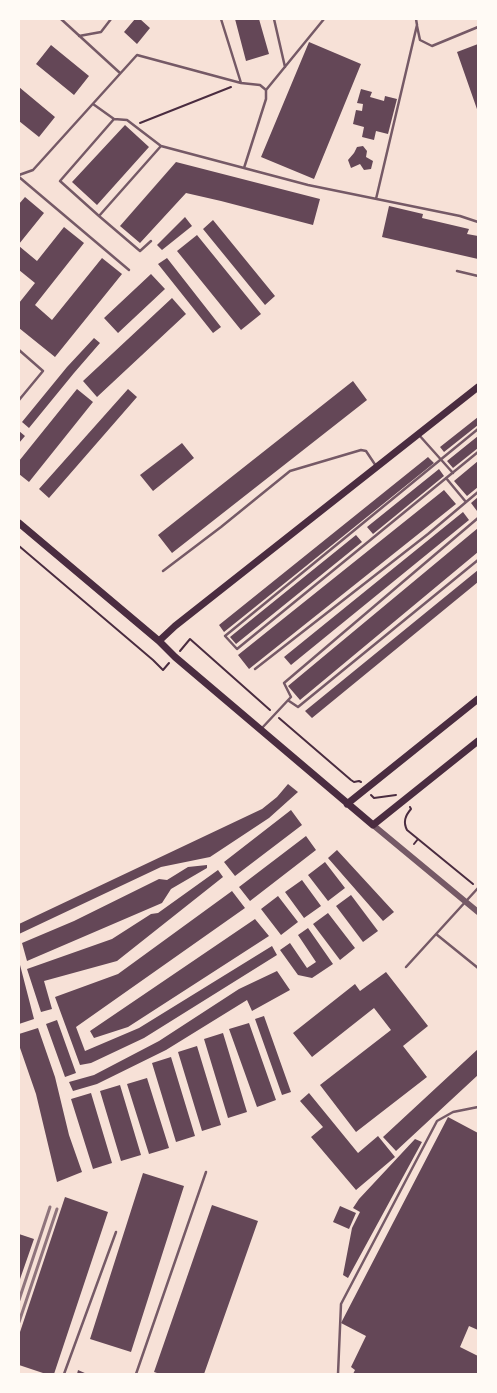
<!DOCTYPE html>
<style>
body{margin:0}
#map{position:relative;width:497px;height:1393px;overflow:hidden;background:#f7e1d7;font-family:Barlow,sans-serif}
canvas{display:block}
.frame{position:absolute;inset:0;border:20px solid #fffaf5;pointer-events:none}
</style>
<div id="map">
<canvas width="497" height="1393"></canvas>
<div class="frame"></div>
</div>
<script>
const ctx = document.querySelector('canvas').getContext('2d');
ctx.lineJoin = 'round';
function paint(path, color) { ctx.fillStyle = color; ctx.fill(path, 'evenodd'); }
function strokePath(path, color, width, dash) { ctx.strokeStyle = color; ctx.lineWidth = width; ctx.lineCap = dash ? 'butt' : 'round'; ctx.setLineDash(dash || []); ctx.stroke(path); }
const building = new Path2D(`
 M135 19H140L150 28 137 44 124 32Z
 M235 19H259L269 54 246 61Z
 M309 42 361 64 314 179 261 157Z
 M478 44V112L457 52Z
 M51 45 89 76 74 95 36 64Z
 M19 87 55 117 39 137 19 121Z
 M361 89 372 92 370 97 384 101 385 96 397 99 388 134 376 131 374 140 362 137 364 127 353 124 356 110 362 111 363 104 357 103Z
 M125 125 149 147 97 205 72 182Z
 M363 146 367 151 366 157 373 161 371 169 364 170 360 164 351 168 348 160 354 153 357 147Z
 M176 162 320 199 313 225 221 201 186 193 140 243 120 226Z
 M25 197 44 213 19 244V204Z
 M389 206 423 214 422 218 469 229 467 234 478 236V259L382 237Z
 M185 217 192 226 162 250 157 245Z
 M213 220 275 296 265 305 203 229Z
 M64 227 84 243 35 305 52 320 102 258 122 274 55 357 19 328V303L35 283 19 270V246L37 261Z
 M197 235 261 314 241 330 177 251Z
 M167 258 221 327 213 333 158 264Z
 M151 274 165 289 118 333 104 318Z
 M172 298 186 314 97 397 83 381Z
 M94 338 100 343 74 373 29 428 22 422 67 367Z
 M353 381 367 400 172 553 158 535Z
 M77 389 93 402 29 482 19 474V461Z
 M128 389 137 397 49 498 39 489Z
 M478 417V425L444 452 440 447Z
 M19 431 25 436 19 443Z
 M478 436V448L453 468 447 461Z
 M182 443 194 458 153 491 140 475Z
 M428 457 434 463 224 632 219 625Z
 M478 461V487L467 496 454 481Z
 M439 469 444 476 373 534 367 527Z
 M444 490 456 504 249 669 238 655Z
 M478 497V510L477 511 471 503Z
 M463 512 469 520 291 665 284 657Z
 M478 528V552L300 700 288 686Z
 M356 535 362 542 236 644 230 637Z
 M478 570V582L312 718 305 711Z
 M288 784 298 792 269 818 210 857 161 867 19 934V924L262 809 277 797Z
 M291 810 302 825 235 876 224 862Z
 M306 836 316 850 250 901 239 887Z
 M337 850 394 912 383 921 328 858Z
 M325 862 345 888 328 901 308 875Z
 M207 865V868L171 889 162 903 27 961 22 943 74 921 159 879 167 880 188 867Z
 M218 870 223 877 117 961 44 981 52 1009 41 1012 27 969 112 939 151 914 158 913Z
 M302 880 321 906 304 918 285 892Z
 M232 891 245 908 76 1027 85 1051 139 1028 272 946 277 955 144 1038 91 1063 80 1065 55 997 118 974Z
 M351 895 378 931 363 942 336 906Z
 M278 896 298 922 281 935 261 909Z
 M328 913 355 948 340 960 313 924Z
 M255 919 269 936 128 1027 94 1038 90 1031Z
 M308 928 333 964 312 978 298 975 280 950 290 943 307 968 316 962 298 935Z
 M19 961 34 1019 19 1024Z
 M277 971 290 990 252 1011 247 1000 166 1050 97 1084 73 1091 69 1082 94 1075 159 1041 239 989Z
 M386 972 428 1026 403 1046 427 1077 356 1132 320 1085 391 1030 374 1008 312 1057 293 1033 355 984 360 991Z
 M264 1016 291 1092 282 1095 255 1019Z
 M57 1020 76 1073 65 1077 46 1024Z
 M249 1023 276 1100 257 1107 229 1029Z
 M38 1028 55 1077 69 1135 82 1172 57 1182 36 1094 19 1045V1034Z
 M223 1033 247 1112 228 1118 204 1039Z
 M197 1046 221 1125 202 1131 178 1052Z
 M478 1049V1075L396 1151 383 1137Z
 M171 1057 195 1136 176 1142 152 1063Z
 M147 1078 169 1148 149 1154 127 1084Z
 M120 1085 141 1155 121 1161 100 1091Z
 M91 1093 112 1163 93 1169 71 1099Z
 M309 1093 358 1153 378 1136 395 1157 356 1190 311 1137 323 1127 300 1101Z
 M448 1117 478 1133V1330L469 1326 460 1347 478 1356V1374H353L355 1370 351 1367 366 1336 341 1323Z
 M415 1139 422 1142 348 1278 343 1275 352 1228 360 1212 353 1208 359 1199Z
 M143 1173 184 1186 131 1352 90 1339Z
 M65 1197 108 1212 54 1374H46L19 1365V1335Z
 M212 1205 258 1221 204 1374H160L154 1372Z
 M340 1206 356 1213 349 1229 333 1222Z
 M19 1234 34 1239 19 1282Z
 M78 1370 87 1374H77Z`);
const path = new Path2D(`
 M140 123 231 87
 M19 546 153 660 163 670 169 663
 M180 651 190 639 270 710
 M279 718 351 780 354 782 359 781 361 782
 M371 795 374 798 396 795
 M410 807 411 809C405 816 403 822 407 830L473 884
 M414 844 418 839`);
const service = new Path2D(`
 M61 19 120 73
 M221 19 241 83
 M274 19 285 67
 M417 26 420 40 432 46 478 27
 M79 36 101 32 111 19
 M93 104 114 119 127 120 161 146 308 185 460 216 478 222
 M114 119 60 181 99 216 161 146
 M244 168 266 99V90
 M19 175 33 170 137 55 241 83 260 85 266 90 324 19
 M19 177 129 270
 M376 199 417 25 416 19
 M99 216 140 251 151 241
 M457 271 478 276
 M19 350 43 371 19 400
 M478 429 225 636 237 649 478 452
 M419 435 453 473
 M446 478 466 502
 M163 571 221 527 290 471 361 450 366 451 376 466
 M255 669 428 534 478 492
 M289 701 298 707 478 560
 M262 728 291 697 284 683 478 518
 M436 934 478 968
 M406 967 478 888
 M64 1374 116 1232
 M136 1374 206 1172
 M338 1374 341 1304 437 1121 453 1112 478 1107`);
const tertiary = new Path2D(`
 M373 825 478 912`);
const secondary = new Path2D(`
 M19 523 159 641 175 657 373 825 478 741
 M159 641 175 626 478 387
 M347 804 478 699`);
const rail = new Path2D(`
 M19 1300 50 1207
 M19 1322 57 1209`);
paint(building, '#644757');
strokePath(path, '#4a2c40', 2);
strokePath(service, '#755966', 2.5);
strokePath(tertiary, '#755966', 6);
strokePath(secondary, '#4a2c40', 7);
strokePath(rail, '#8f747c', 3);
</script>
